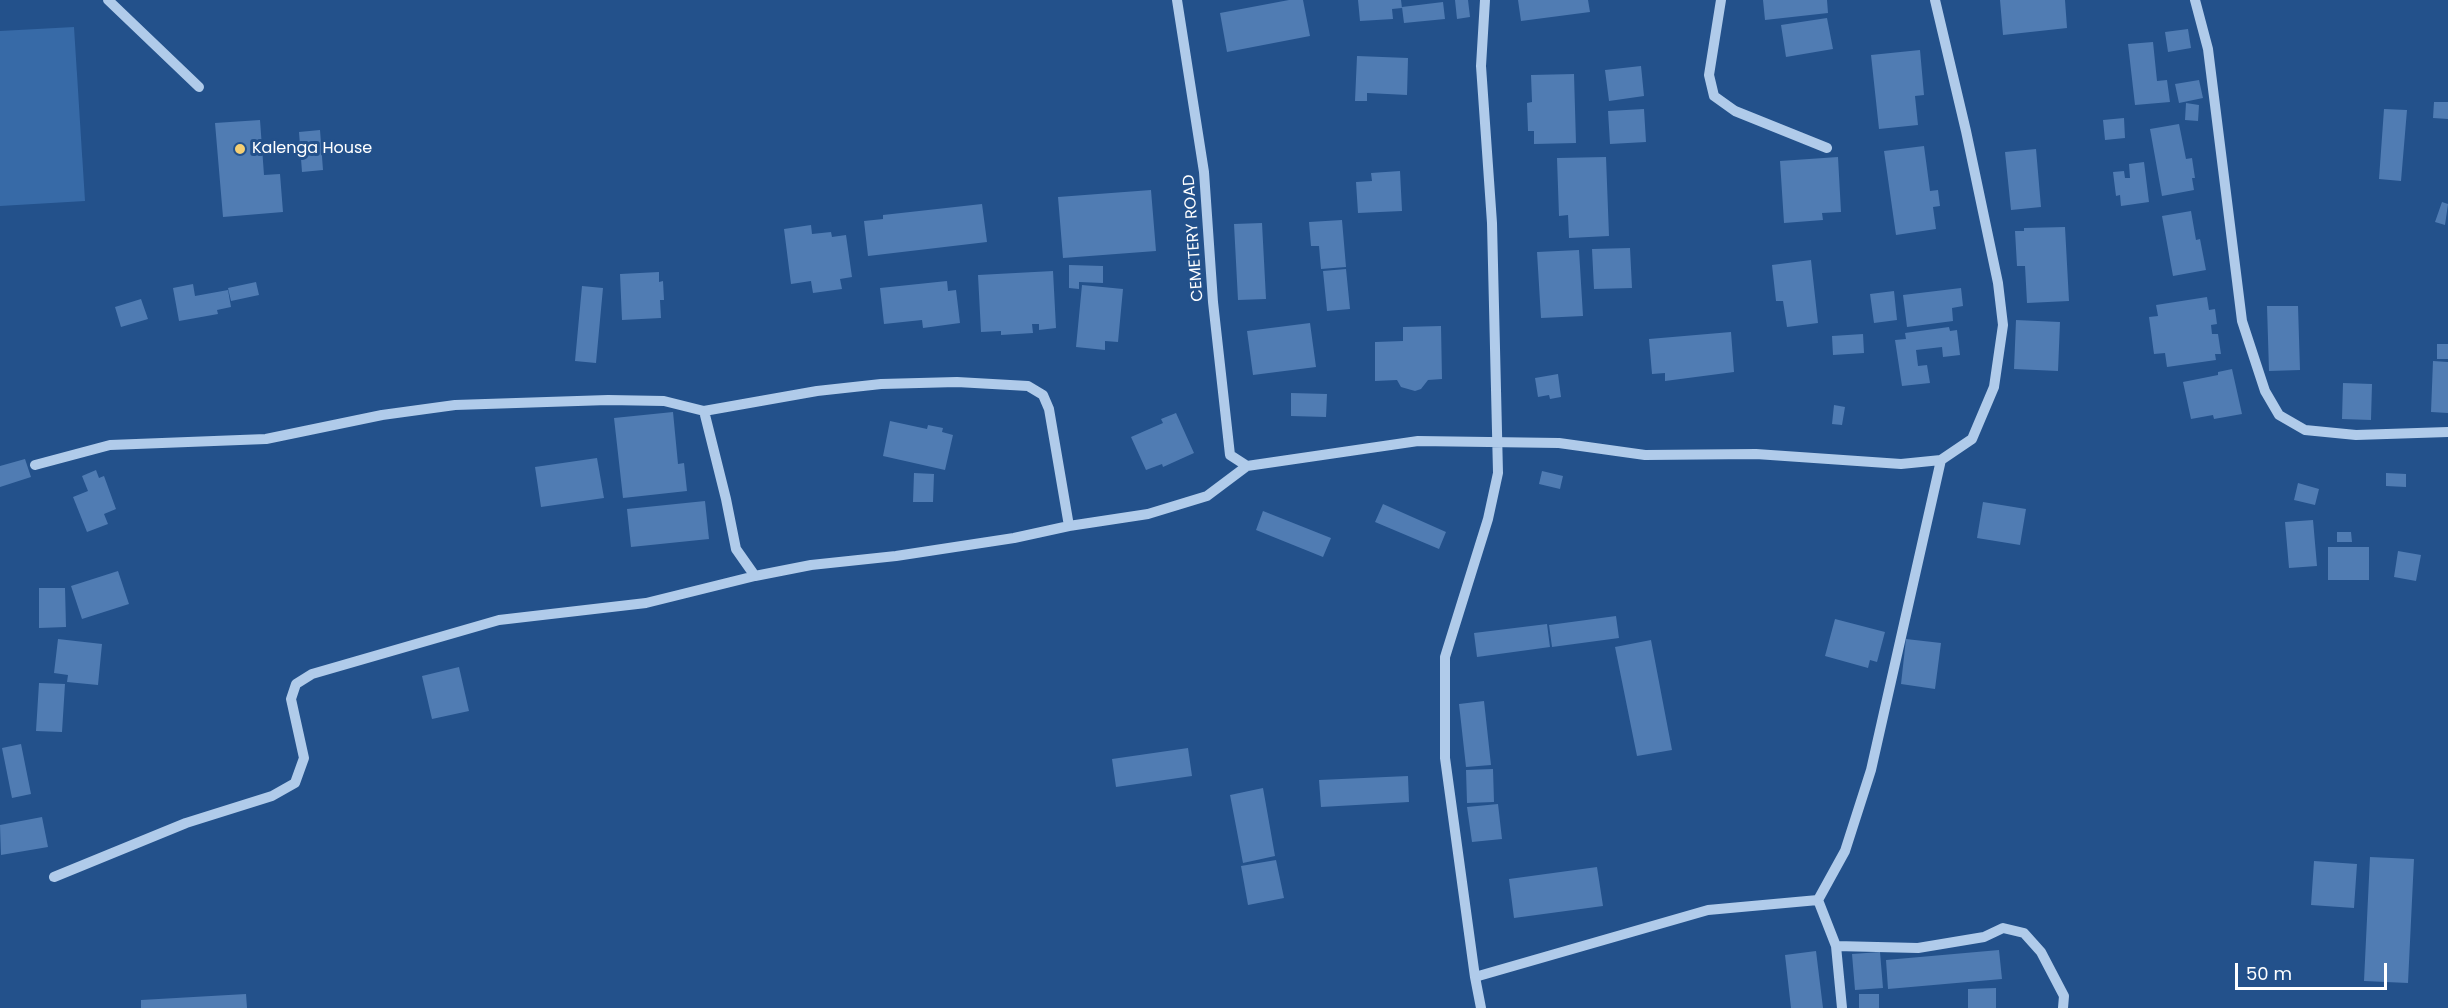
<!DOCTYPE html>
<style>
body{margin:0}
#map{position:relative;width:2448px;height:1008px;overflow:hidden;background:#23518b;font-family:Poppins,sans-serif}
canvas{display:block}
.scale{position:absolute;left:2235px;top:963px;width:152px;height:27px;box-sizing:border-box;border:3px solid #fff;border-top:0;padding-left:8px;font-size:18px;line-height:21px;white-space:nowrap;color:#fff;-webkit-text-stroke:4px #23518b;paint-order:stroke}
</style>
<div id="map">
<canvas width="2448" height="1008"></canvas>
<div class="scale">50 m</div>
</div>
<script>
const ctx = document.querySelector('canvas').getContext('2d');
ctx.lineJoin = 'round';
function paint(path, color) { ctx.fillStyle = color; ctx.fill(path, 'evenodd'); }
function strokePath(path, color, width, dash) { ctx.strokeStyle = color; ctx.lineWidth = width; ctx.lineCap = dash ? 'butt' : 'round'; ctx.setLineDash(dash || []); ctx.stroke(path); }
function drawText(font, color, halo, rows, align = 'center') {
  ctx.font = font + ' Poppins,sans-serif'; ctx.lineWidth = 6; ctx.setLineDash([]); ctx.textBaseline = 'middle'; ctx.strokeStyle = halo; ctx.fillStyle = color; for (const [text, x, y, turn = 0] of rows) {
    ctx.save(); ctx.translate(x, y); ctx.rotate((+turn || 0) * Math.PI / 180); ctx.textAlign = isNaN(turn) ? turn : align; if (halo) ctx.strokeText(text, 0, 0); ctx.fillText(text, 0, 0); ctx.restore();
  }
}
const green = new Path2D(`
 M74 27 85 201 0 206V31Z`);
const building = new Path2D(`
 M1289 0H1303L1310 36 1227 52 1220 13Z
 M1358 0H1401L1402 8 1392 9 1393 19 1360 21Z
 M1455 0H1468L1470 17 1457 19Z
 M1518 0H1588L1590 12 1521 21Z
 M1763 0H1827L1828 13 1765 20Z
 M2000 0H2065L2067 28 2003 35Z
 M1443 2 1445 19 1404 23 1402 7Z
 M1827 18 1833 49 1786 57 1781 25Z
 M2188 29 2191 48 2168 52 2165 32Z
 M2153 42 2157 81 2167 80 2170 102 2135 105 2128 44Z
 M1920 50 1924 95 1915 96 1918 125 1879 129 1871 55Z
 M1357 56 1408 58 1407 95 1367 93V101H1355Z
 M1641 66 1644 96 1609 101 1605 70Z
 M1574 74 1576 143 1534 144V131H1528L1527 103 1532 102 1531 75Z
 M2199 80 2203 98 2179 103 2175 84Z
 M2434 102H2448V119L2433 118Z
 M2186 103 2199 105 2198 121 2185 120Z
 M1644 109 1646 142 1610 144 1608 111Z
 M2384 109 2407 110 2401 181 2379 179Z
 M2124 118 2125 138 2105 140 2103 120Z
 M260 120 264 175 280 174 283 212 223 217 215 123Z
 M2179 124 2186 159 2192 158 2195 178H2192L2194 190 2162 196 2150 129Z
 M320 130 323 170 302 172 299 132Z
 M1924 146 1930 191 1938 190 1940 206 1933 207 1936 229 1896 235 1884 151Z
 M2036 149 2041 207 2011 210 2005 152Z
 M1606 157 1609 236 1569 238 1568 215 1559 216 1557 158Z
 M1838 157 1841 212 1822 213 1823 220 1784 223 1780 161Z
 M2144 162 2149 202 2121 206 2120 195 2116 196 2113 172 2124 171 2125 178H2130L2129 164Z
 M1400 171 1402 211 1358 213 1356 182 1372 181 1371 173Z
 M1151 190 1156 251 1063 258 1058 197Z
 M2442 202 2448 204 2445 225 2435 222Z
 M982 204 987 242 868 256 864 221 883 219V215Z
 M2191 211 2196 240 2200 239 2206 270 2173 276 2162 216Z
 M1342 220 1346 267 1321 269 1319 246H1311L1309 222Z
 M1262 223 1266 299 1238 300 1234 224Z
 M811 225 812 234 831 232 832 237 846 235 852 277 840 279 842 289 813 293 811 281 791 284 784 229Z
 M2065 227 2069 301 2027 303 2025 266H2017L2015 231H2024V228Z
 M1630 248 1632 288 1594 289 1592 249Z
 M1579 250 1583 316 1541 318 1537 252Z
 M1811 260 1818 323 1787 327 1783 301H1776L1772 265Z
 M1069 265 1103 266V283L1079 282V289L1069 288Z
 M1346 269 1350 309 1327 311 1323 271Z
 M1053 271 1056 328 1039 330V324H1032L1033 333 1001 335V331L981 332 978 275Z
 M659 272V282L663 281 664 300H660L661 318 622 320 620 274Z
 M947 281 948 291 956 290 960 323 923 328 922 320 884 324 880 288Z
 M256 282 259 295 231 301 228 288Z
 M193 284 195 296 228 290 231 307 217 310 218 314 179 321 173 288Z
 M1082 285 1123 289 1118 342 1105 341V350L1076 347Z
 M582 286 603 288 596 363 575 361Z
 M1961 288 1963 306 1952 308 1953 321 1907 327 1903 295Z
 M1894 291 1897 320 1874 323 1870 294Z
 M2207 297 2209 310 2215 309 2217 324 2211 325 2212 334H2218L2221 354H2215L2216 360 2167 367 2165 353 2154 354 2149 317 2158 316 2156 305Z
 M141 299 148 319 121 327 115 307Z
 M2267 306H2298L2300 370 2269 371Z
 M2016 320 2060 322 2058 371 2014 369Z
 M1310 323 1316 367 1253 375 1247 331Z
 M1441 326 1442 379 1428 380 1421 389 1415 391 1401 387 1397 380 1375 381V342L1403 341V327Z
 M1949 327 1950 331 1957 330 1960 355 1943 357 1942 347 1916 350 1918 366 1927 365 1930 383 1902 386 1895 340 1906 339 1905 333Z
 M1731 332 1734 372 1665 381V373L1652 374 1649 339Z
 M1863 334 1864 353 1833 355 1832 336Z
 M2437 344H2448V359H2437Z
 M2433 361 2448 362V413L2431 412Z
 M2232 369 2242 414 2214 419 2213 415 2191 419 2183 382 2218 375V372Z
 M1558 374 1561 397 1550 399 1549 395 1538 397 1535 378Z
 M2343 383 2372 384 2371 420 2342 419Z
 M1291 393 1327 394 1326 417 1291 416Z
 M1834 405 1845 407 1842 425 1832 424Z
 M673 412 678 464 684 463 687 491 623 498 614 418Z
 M1176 413 1194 453 1163 467 1162 464 1146 470 1131 437 1163 423 1161 419Z
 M890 421 927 429 928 425 943 428 942 432 953 435 945 470 883 456Z
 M597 458 604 498 541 507 535 467Z
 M25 459 31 477 0 487V466Z
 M96 470 99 478 104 476 116 509 104 514 108 524 87 532 73 497 88 491 82 476Z
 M1542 471 1563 476 1560 489 1539 484Z
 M914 473 934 474 933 502H913Z
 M2386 473 2406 474V487L2386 486Z
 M2298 483 2319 489 2315 505 2294 500Z
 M705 501 709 539 631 547 627 509Z
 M1983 502 2026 509 2020 545 1977 538Z
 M1383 504 1446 532 1439 549 1375 522Z
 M1263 511 1331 538 1323 557 1256 530Z
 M2313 520 2317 566 2289 568 2285 522Z
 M2337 532H2351L2352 542H2337Z
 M2328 547H2369V580H2328Z
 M2398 551 2421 555 2416 581 2394 577Z
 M118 571 129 604 82 619 71 586Z
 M39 588H65L66 627 39 628Z
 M1616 616 1619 638 1552 647 1549 625Z
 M1835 619 1885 632 1877 662 1870 660 1868 668 1825 656Z
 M1547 624 1550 647 1477 657 1474 633Z
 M58 639 102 644 98 685 67 682 68 675 54 673Z
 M1906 639 1941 643 1935 689 1901 684Z
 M1651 640 1672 750 1637 756 1615 647Z
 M459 667 469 711 432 719 422 676Z
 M39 683 65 684 62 732 36 731Z
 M1484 701 1491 765 1466 767 1459 704Z
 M21 744 31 794 12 798 2 748Z
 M1188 748 1192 776 1116 787 1112 759Z
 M1493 769 1494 802 1467 803 1466 770Z
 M1408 776 1409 802 1321 807 1319 780Z
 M1263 788 1275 856 1243 863 1230 795Z
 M1498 804 1502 839 1472 842 1467 807Z
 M42 817 48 847 1 855 0 825Z
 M2370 857 2414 859 2408 983 2364 981Z
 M1276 860 1284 898 1248 905 1241 866Z
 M2314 861 2357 864 2354 908 2311 905Z
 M1597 867 1603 906 1514 918 1509 879Z
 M1999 950 2002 979 1888 989 1886 960Z
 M1816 951 1823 1008H1791L1785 955Z
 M1880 952 1883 988 1855 990 1852 954Z
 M1996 988V1008H1968V989Z
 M246 994 247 1008H141V1000Z
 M1859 994H1879V1008H1859Z`);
const minor = new Path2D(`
 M108 0 199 87
 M1177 0 1204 172 1213 302 1230 455 1247 466
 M1721 0 1709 75 1714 96 1735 111 1827 148
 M1935 0 1966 131 1998 283 2003 325 1994 387 1972 439 1941 460
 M2195 0 2208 49 2242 321 2265 391 2279 415 2305 430 2356 435 2448 432
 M704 411 726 499 736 549 755 576 811 565 896 556 1014 538 1069 526 1148 514 1207 496 1247 466 1418 441 1559 443 1645 455 1756 454 1901 464 1941 460 1871 770 1845 851 1818 900 1708 910 1475 977
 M35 465 110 445 266 439 382 415 455 405 608 400 664 401 704 411 817 391 881 384 957 382 1028 386 1043 395 1049 409 1069 526
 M54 877 186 823 272 796 295 783 304 758 291 699 296 684 312 674 499 620 646 603 755 576
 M1818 900 1836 946 1842 1008
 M1836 946 1918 948 1984 937 2003 928 2024 933 2041 952 2064 996 2063 1008
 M1481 1008 1475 977 1445 758V657L1488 519 1498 473 1492 223 1481 66 1485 0`);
const markers = [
 [240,149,6,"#f5cf73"]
];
const poiNames = [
 ["Kalenga House",252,149]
];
const streetNames = [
 ["CEMETERY ROAD",1194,238,-94]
];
paint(green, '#376aa7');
paint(building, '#507cb3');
strokePath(minor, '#b0cbea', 10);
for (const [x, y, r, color] of markers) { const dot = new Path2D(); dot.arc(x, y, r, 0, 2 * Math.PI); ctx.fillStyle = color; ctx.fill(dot); strokePath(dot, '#23518b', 2); }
drawText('16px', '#fff', '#23518b', poiNames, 'left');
drawText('16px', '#fff', '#23518b', streetNames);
</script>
